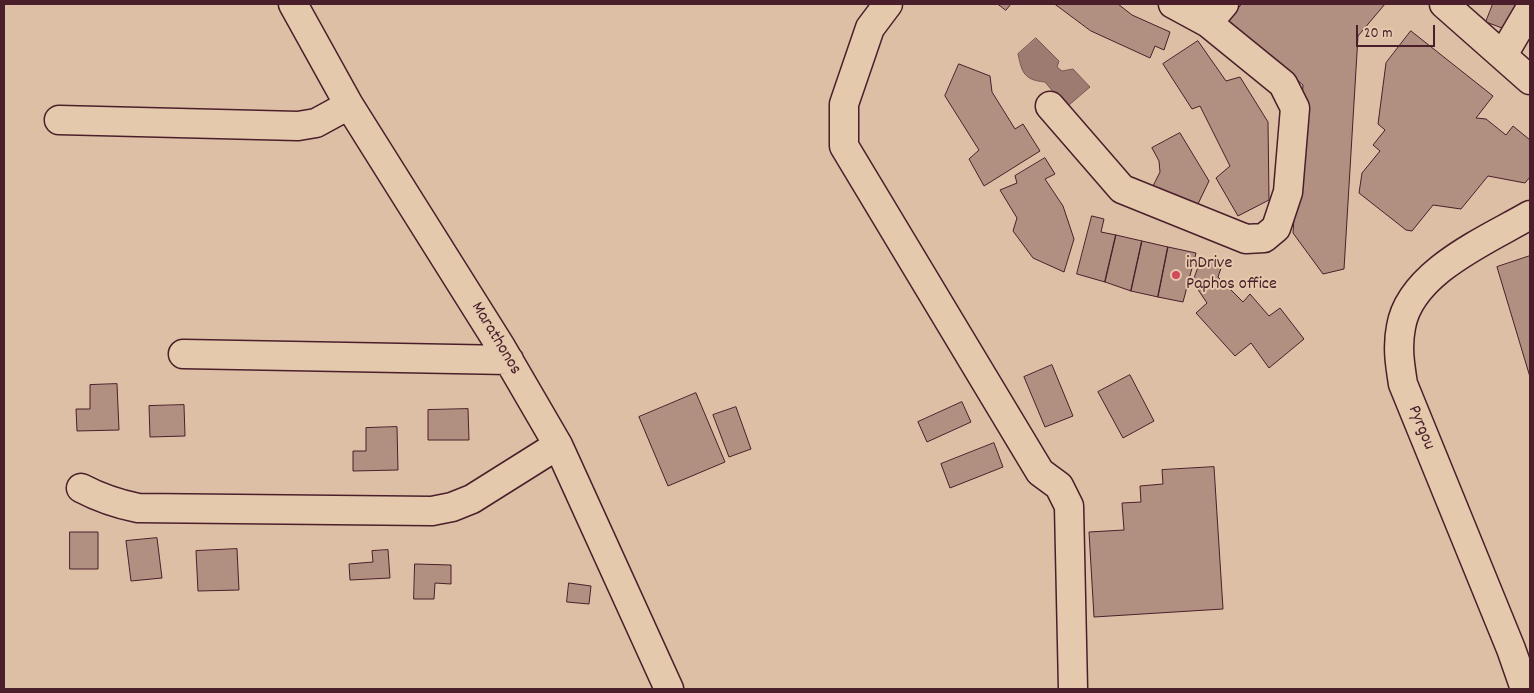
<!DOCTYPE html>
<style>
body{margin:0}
#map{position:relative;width:1534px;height:693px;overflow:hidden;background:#dcbfa4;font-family:Dekko,sans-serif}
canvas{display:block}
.frame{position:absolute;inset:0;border:5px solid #4a1f2b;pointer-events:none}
.scale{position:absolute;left:1356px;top:25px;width:79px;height:22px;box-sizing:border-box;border:2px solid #4a1f2b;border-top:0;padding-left:6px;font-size:15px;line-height:18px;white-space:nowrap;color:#4a1f2b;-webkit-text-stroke:4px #e5c9ac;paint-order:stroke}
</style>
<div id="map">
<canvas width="1534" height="693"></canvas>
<div class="frame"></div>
<div class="scale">20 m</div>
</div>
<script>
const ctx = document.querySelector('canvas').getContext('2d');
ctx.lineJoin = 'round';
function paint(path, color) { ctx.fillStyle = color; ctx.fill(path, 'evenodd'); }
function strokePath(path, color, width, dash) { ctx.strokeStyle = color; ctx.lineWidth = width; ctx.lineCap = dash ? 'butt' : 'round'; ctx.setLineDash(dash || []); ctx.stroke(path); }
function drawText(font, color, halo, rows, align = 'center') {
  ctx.font = font + ' Dekko,sans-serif'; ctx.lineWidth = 4; ctx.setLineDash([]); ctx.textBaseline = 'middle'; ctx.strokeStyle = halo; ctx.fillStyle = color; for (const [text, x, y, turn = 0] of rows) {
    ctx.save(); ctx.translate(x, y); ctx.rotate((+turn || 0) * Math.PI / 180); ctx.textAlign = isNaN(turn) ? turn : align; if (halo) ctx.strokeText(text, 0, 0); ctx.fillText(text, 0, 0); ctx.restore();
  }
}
const water = new Path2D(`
 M1036 38 1059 61 1057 67 1062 71 1073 69 1090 87 1069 105 1061 101 1045 82C1025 80 1022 74 1018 54Z`);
const building = new Path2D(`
 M998 4H1011L1006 10Z
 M1055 4H1118L1132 15 1170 32 1164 50 1155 46 1150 58 1091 31Z
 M1242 4H1385L1358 36 1344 269 1323 274 1293 233 1303 85 1228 21Z
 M1493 4H1530L1510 31 1486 22Z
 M1411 31 1493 96 1476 118 1486 119 1506 135 1513 126 1530 140V177L1525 183 1488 176 1461 209 1433 205 1412 231 1406 230 1359 193 1362 173 1380 151 1373 145 1385 130 1378 124 1386 63Z
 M1198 41 1226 81 1240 77 1268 122 1269 200 1238 216 1216 178 1230 166 1200 106 1192 109 1163 64Z
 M959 64 990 76 992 92 1015 129 1023 124 1040 151 984 186 969 159 979 150 945 96Z
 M1180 133 1209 181 1197 206 1152 188 1160 172 1159 161 1152 148Z
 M1045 158 1055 174 1045 179 1063 206 1074 239 1064 272 1033 258 1013 231 1017 218 1000 190 1017 183 1015 176Z
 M1092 216 1104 219 1101 232 1116 235 1105 282 1077 274Z
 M1116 235 1142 241 1131 291 1105 282Z
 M1142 241 1168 247 1158 297 1131 291Z
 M1168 247 1196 253 1183 302 1158 297Z
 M1530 256V377L1497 267Z
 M1202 257 1222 265 1218 277 1243 302 1250 294 1269 316 1280 308 1304 339 1269 368 1251 343 1235 356 1196 313 1207 303 1193 282Z
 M1052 365 1073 416 1045 427 1024 377Z
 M1130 375 1154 421 1123 438 1098 392Z
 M117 384 119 430 77 431 76 409H90V385Z
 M696 393 725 462 668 486 639 417Z
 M962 402 971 422 927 442 918 422Z
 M184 405 185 436 150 437 149 406Z
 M736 407 751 449 729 457 713 415Z
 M468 409 469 440H428V410Z
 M397 427 398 470 353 471V451H366V428Z
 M994 443 1003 467 950 488 941 464Z
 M1214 467 1223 609 1094 617 1089 532 1124 530 1122 503 1141 502 1140 486 1163 484 1162 470Z
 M70 532H98V569H70Z
 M157 538 162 578 131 581 126 541Z
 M237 549 239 590 198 591 196 551Z
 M388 550 390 578 350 580 349 564 373 562 372 551Z
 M415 564 451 565V584L435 583 434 599H414Z
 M569 583 591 586 589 604 567 602Z`);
const minor = new Path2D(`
 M293 4 349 105 501 347 558 445 669 689
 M888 4 870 28 844 104V146L1040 472 1059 486 1069 506 1073 689
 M1208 23 1224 4
 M1503 55 1530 9
 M1050 106 1122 189 1246 239 1264 238 1276 228 1288 192 1295 108 1283 84 1208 23 1173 4
 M59 120 298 126 316 123 349 105
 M183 354 509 360
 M81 488C100 498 118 504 138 508L432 511 452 507 472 499 558 445
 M1525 689 1511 649 1403 384C1400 365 1397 347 1401 327 1410 272 1487 240 1530 215`);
const major = new Path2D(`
 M1444 4 1530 80`);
const markers = [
 [1176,275,5,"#d1495b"]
];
const poiNames = [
 ["inDrive",1186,265],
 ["Paphos office",1186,286]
];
const streetNames = [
 ["Marathonos",495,339,59],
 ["Pyrgou",1420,428,68]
];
paint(water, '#9e7b70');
strokePath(water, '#7c5654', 1);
paint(building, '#b18f81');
strokePath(building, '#4a1f2b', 1);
strokePath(minor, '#4a1f2b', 31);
strokePath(major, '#4a1f2b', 31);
strokePath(minor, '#e5c9ac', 28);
strokePath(major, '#e5c9ac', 28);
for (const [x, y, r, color] of markers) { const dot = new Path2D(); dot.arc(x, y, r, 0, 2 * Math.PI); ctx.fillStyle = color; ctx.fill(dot); strokePath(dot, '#e5c9ac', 2); }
drawText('18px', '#4a1f2b', '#e5c9ac', poiNames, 'left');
drawText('18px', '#4a1f2b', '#e5c9ac', streetNames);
</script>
